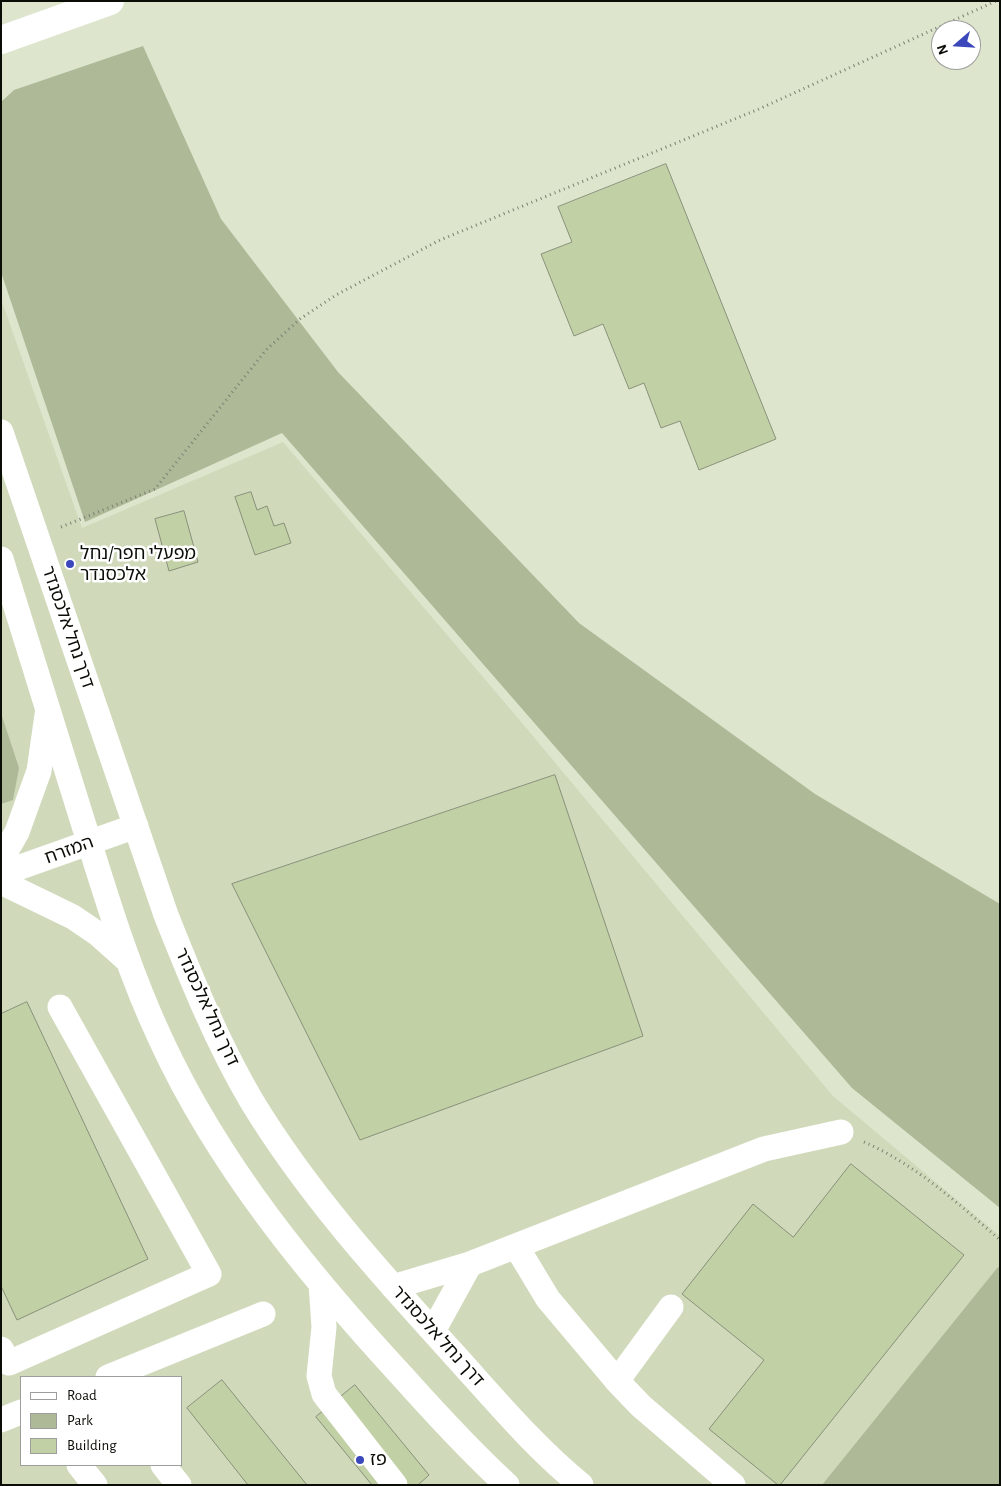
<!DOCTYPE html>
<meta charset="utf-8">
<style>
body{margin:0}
#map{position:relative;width:1001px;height:1486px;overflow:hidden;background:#dde5cd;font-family:"Alegreya Sans",sans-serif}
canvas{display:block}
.frame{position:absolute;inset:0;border:2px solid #0a0d06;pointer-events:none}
.legend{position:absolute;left:20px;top:1376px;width:162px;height:90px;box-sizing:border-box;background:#fff;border:1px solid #9d9e9b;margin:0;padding:6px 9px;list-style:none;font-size:15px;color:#0a0d06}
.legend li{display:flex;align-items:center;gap:10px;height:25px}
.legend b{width:25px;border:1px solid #9d9e9b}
.north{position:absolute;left:931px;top:20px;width:50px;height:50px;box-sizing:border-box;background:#fff;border:1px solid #9d9e9b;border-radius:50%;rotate:251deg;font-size:14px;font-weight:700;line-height:20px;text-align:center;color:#0a0d06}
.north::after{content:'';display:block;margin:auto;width:18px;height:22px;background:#3a48bb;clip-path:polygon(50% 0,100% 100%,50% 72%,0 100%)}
</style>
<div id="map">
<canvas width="1001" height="1486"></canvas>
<div class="frame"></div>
<ul class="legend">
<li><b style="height:6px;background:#fff"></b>Road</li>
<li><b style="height:14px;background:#aeb998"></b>Park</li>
<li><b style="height:14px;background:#c2d0a5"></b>Building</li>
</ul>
<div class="north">N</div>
</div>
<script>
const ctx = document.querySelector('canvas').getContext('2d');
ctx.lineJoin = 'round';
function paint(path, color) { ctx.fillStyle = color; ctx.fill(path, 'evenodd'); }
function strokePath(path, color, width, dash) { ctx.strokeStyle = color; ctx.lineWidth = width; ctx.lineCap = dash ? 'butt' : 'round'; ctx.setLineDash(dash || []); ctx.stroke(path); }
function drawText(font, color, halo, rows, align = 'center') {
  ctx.font = font + ' "Alegreya Sans","Noto Sans Hebrew",sans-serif'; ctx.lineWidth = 5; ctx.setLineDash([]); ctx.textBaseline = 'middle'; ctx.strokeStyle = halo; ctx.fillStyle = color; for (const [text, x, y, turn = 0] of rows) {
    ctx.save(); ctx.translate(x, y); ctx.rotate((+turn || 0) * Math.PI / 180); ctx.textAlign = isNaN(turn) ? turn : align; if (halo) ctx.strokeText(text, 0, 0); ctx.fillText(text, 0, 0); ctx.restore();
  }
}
const built = new Path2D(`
 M1 299 82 528 283 442 523 724 833 1096 1000 1236V1485H1ZM21 1377H181V1465H21Z`);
const green = new Path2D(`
 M143 46 221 219 338 372 579 623 815 794 1000 904V1208L852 1088 282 433 85 522 1 272V102L14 90Z
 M1 713 19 768 13 800 1 804Z
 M998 1267 1000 1268V1485H822Z`);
const building = new Path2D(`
 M666 164 776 439 699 470 680 421 661 428 644 383 629 389 603 324 574 336 541 254 572 242 558 207Z
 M251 492 257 510 267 506 274 526 284 523 291 543 255 555 235 497Z
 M184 511 198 562 169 571 155 519Z
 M555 775 643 1036 360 1140 232 884Z
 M27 1002 148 1259 17 1320 1 1286V1014Z
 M851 1164 964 1255 780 1485H778L709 1429 764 1360 682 1294 753 1204 793 1237Z
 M222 1380 307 1485H248L187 1408Z
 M355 1385 429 1475 418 1485H372L316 1417Z`);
const path = new Path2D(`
 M61 527 155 489 266 350 300 319 336 295 440 240 759 109 996 1
 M864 1142C915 1164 959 1204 1000 1240`);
const minor = new Path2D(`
 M1 432 166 915C191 978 217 1042 251 1100 306 1191 378 1271 449 1349 491 1395 532 1445 581 1485
 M1 559C28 645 55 731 81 816 105 892 127 968 161 1040 219 1166 309 1275 402 1376 436 1414 470 1451 507 1485
 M1 860 17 832 39 771 47 715
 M1 874 136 826
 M1 882 73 917 98 934 126 959
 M516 1246 548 1299 617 1381 641 1406 733 1485
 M321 1284 324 1327 319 1376 324 1394 395 1485
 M393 1287 470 1264 764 1149 841 1132
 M433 1331 470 1264
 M1 1349 9 1363 209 1274 60 1007
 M108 1377 263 1314
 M617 1381 671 1307
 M1 1420 21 1412
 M79 1465 95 1485
 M163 1465 179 1485`);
const highway = new Path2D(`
 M1 40 110 1`);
const markers = [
 [70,564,5,"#3a48bb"],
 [360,1460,5,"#3a48bb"]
];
const poiNames = [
 ["מפעלי חפר/נחל",80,554],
 ["אלכסנדר",80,575],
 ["פז",370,1460]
];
const streetNames = [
 ["דרך נחל אלכסנדר",68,627,71],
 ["המזרח",69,850,-20],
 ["דרך נחל אלכסנדר",207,1007,65],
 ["דרך נחל אלכסנדר",438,1336,48]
];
paint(built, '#d0dabb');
paint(green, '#aeb998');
paint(building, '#c2d0a5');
strokePath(building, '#89917b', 1);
strokePath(path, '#7b8171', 3, [1, 4]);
strokePath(minor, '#fff', 25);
strokePath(highway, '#fff', 28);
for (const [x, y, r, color] of markers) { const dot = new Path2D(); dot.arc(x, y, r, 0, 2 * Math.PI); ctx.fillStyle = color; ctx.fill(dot); strokePath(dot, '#fff', 2); }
drawText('18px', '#0a0d06', '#fff', poiNames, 'left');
drawText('18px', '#0a0d06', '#fff', streetNames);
</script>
